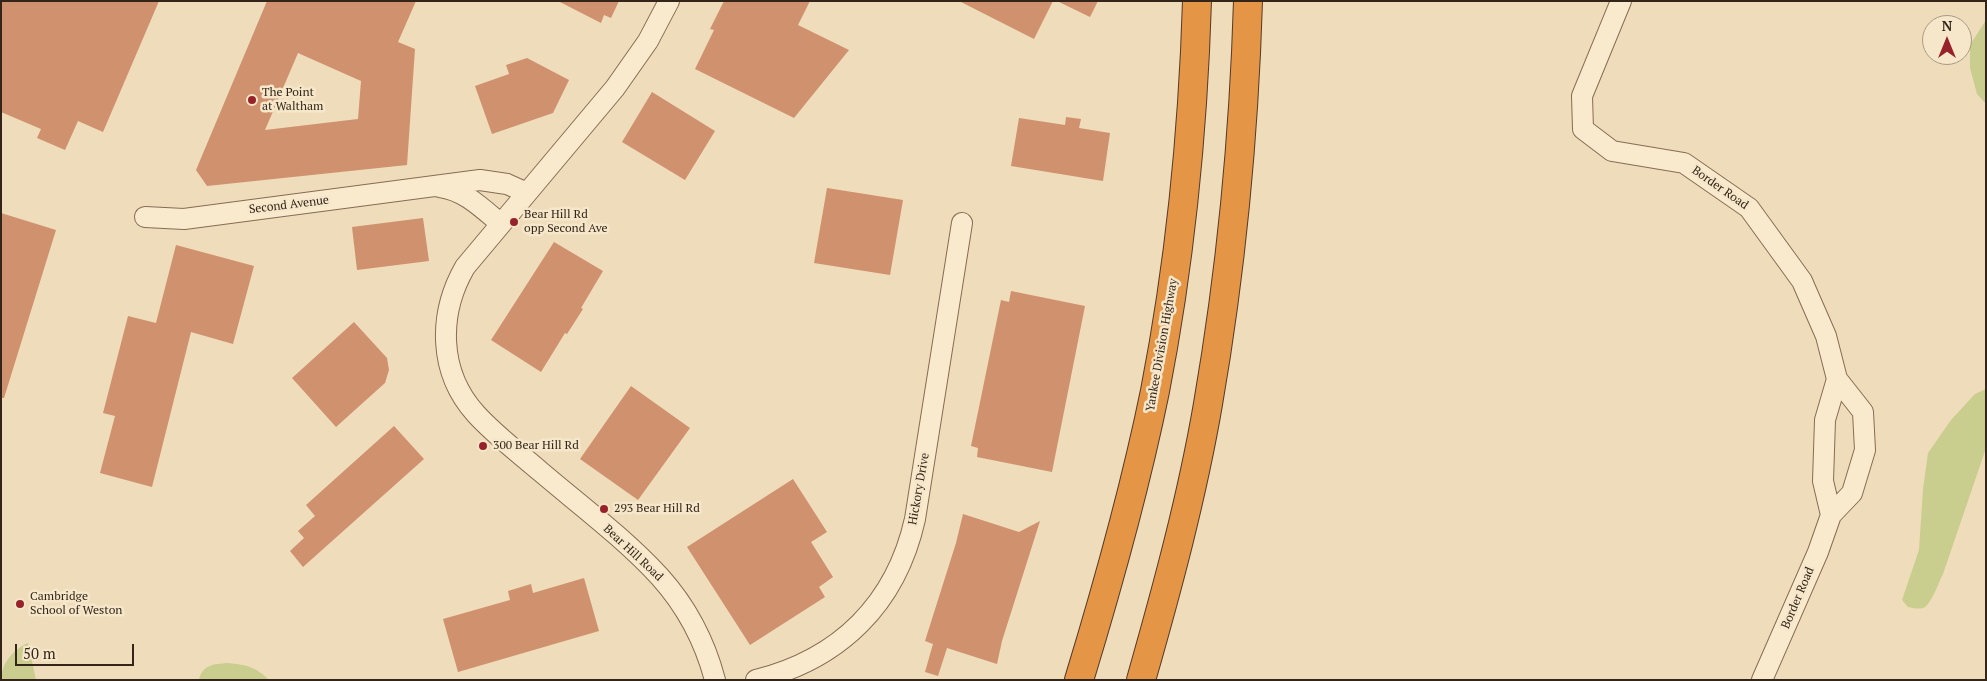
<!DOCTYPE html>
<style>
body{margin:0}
#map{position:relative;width:1987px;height:681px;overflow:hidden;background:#efdcba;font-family:"PT Serif",serif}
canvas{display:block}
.frame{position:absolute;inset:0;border:2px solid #34251a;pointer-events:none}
.north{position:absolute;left:1922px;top:15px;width:50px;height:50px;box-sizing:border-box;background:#f6e7ca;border:1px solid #a89984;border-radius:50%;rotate:0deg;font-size:14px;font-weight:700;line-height:20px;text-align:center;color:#34251a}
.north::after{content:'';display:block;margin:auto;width:18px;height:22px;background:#97222a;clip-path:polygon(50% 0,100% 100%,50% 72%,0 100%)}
.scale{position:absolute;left:15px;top:644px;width:119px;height:22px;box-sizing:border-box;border:2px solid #34251a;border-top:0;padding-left:6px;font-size:15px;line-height:18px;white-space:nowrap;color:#34251a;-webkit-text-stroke:4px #f6e7ca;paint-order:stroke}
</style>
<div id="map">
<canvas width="1987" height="681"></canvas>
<div class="frame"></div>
<div class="north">N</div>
<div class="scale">50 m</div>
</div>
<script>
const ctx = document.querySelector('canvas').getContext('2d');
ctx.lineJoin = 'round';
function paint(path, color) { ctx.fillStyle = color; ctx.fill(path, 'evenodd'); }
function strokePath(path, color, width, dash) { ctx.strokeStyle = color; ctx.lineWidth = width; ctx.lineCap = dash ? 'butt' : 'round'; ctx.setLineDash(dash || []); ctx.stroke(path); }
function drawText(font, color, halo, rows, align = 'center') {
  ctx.font = font + ' "PT Serif",serif'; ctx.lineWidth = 5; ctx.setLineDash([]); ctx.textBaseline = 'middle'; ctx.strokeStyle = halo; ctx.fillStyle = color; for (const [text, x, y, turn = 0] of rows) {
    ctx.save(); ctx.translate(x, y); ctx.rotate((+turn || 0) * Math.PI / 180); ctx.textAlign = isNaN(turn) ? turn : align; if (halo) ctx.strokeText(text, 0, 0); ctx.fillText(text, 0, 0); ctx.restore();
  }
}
const green = new Path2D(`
 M1986 20V104L1977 94 1970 68V45Z
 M1986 389V448L1943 574C1939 582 1932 602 1925 607 1920 610 1913 608 1908 607L1902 600 1919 550 1923 489 1928 453 1951 420 1975 394Z
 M28 643 36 680H1C2 662 13 650 28 643Z
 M227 663C246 665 255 666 269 680H199C202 665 214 664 227 663Z`);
const building = new Path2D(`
 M1 1H159L103 132 78 121 65 150 37 138 41 129 1 112Z
 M267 1H416L398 42 415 49 407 165 207 186 196 170ZM298 53 361 81 358 119 265 130Z
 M558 1H619L611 18 604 15 601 23Z
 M724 1H810L798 25 849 50 794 118 695 69 714 30 710 29Z
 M959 1H1053L1034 39Z
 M1057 1H1098L1090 17Z
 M527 58 569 80 553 113 492 134 475 86 509 74 506 65Z
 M652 92 715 131 685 180 622 142Z
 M1066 117 1081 119 1079 128 1110 133 1103 181 1011 166 1019 118 1065 125Z
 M827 188 903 200 890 275 814 263Z
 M1 213 56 230 4 398H1Z
 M423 218 429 261 357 270 352 227Z
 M554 242 603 271 581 308 583 309 567 334 565 333 541 372 491 340Z
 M176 245 254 266 233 344 191 332 152 487 100 473 115 416 103 413 128 316 156 323Z
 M1011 291 1085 306 1052 472 977 457 978 448 971 446 1001 300 1009 302Z
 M354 322 387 358 389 370 385 383 336 427 292 378Z
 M631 386 690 428 638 500 580 459Z
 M394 426 424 459 303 567 290 551 304 538 298 531 315 516 306 505Z
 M793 479 827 532 811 542 833 577 819 587 825 597 750 645 687 547Z
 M963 514 1019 532 1040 521 1002 641 997 664 947 648 938 676 925 672 933 644 925 641 956 543Z
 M584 578 599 631 458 672 443 619 510 600 508 591 531 584 533 593Z`);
const minor = new Path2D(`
 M669 1 648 41 615 88 465 267C438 314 438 372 476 414 495 435 519 453 541 472 581 506 624 538 660 577 686 606 705 642 715 680
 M1621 1 1582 96 1583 129 1612 151 1684 163 1749 208 1802 281 1826 336 1837 379 1863 412 1865 450 1852 493 1831 515 1818 552 1762 680
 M440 187C464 190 482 208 501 224
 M145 217 184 219 480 180 507 184 527 193
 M1831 515 1823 481 1825 420 1837 379
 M756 680C840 659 896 604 915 519L962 223`);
const highway = new Path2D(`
 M1079 680C1108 585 1135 489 1155 391 1180 263 1193 132 1197 1
 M1141 680C1167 589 1192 497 1208 404 1231 271 1244 136 1248 1`);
const markers = [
 [252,100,5,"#97222a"],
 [514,222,5,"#97222a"],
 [483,446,5,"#97222a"],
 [604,509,5,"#97222a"],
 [20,604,5,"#97222a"]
];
const poiNames = [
 ["The Point",262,93],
 ["at Waltham",262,107],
 ["Bear Hill Rd",524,215],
 ["opp Second Ave",524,229],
 ["300 Bear Hill Rd",493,446],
 ["293 Bear Hill Rd",614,509],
 ["Cambridge",30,597],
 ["School of Weston",30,611]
];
const streetNames = [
 ["Border Road",1720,188,35],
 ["Second Avenue",289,205,-7],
 ["Yankee Division Highway",1162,345,-80],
 ["Hickory Drive",919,489,-80],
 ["Bear Hill Road",633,553,43],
 ["Border Road",1798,598,-67]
];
paint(green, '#c9cd8e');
paint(building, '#cf916e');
strokePath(minor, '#866c54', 22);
strokePath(highway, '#533a29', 30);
strokePath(minor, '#faeacd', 20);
strokePath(highway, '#e49545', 28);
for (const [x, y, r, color] of markers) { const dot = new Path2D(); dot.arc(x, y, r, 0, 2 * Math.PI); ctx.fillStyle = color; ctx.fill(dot); strokePath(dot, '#f6e7ca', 2); }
drawText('12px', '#34251a', '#f6e7ca', poiNames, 'left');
drawText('12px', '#34251a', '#f6e7ca', streetNames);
</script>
